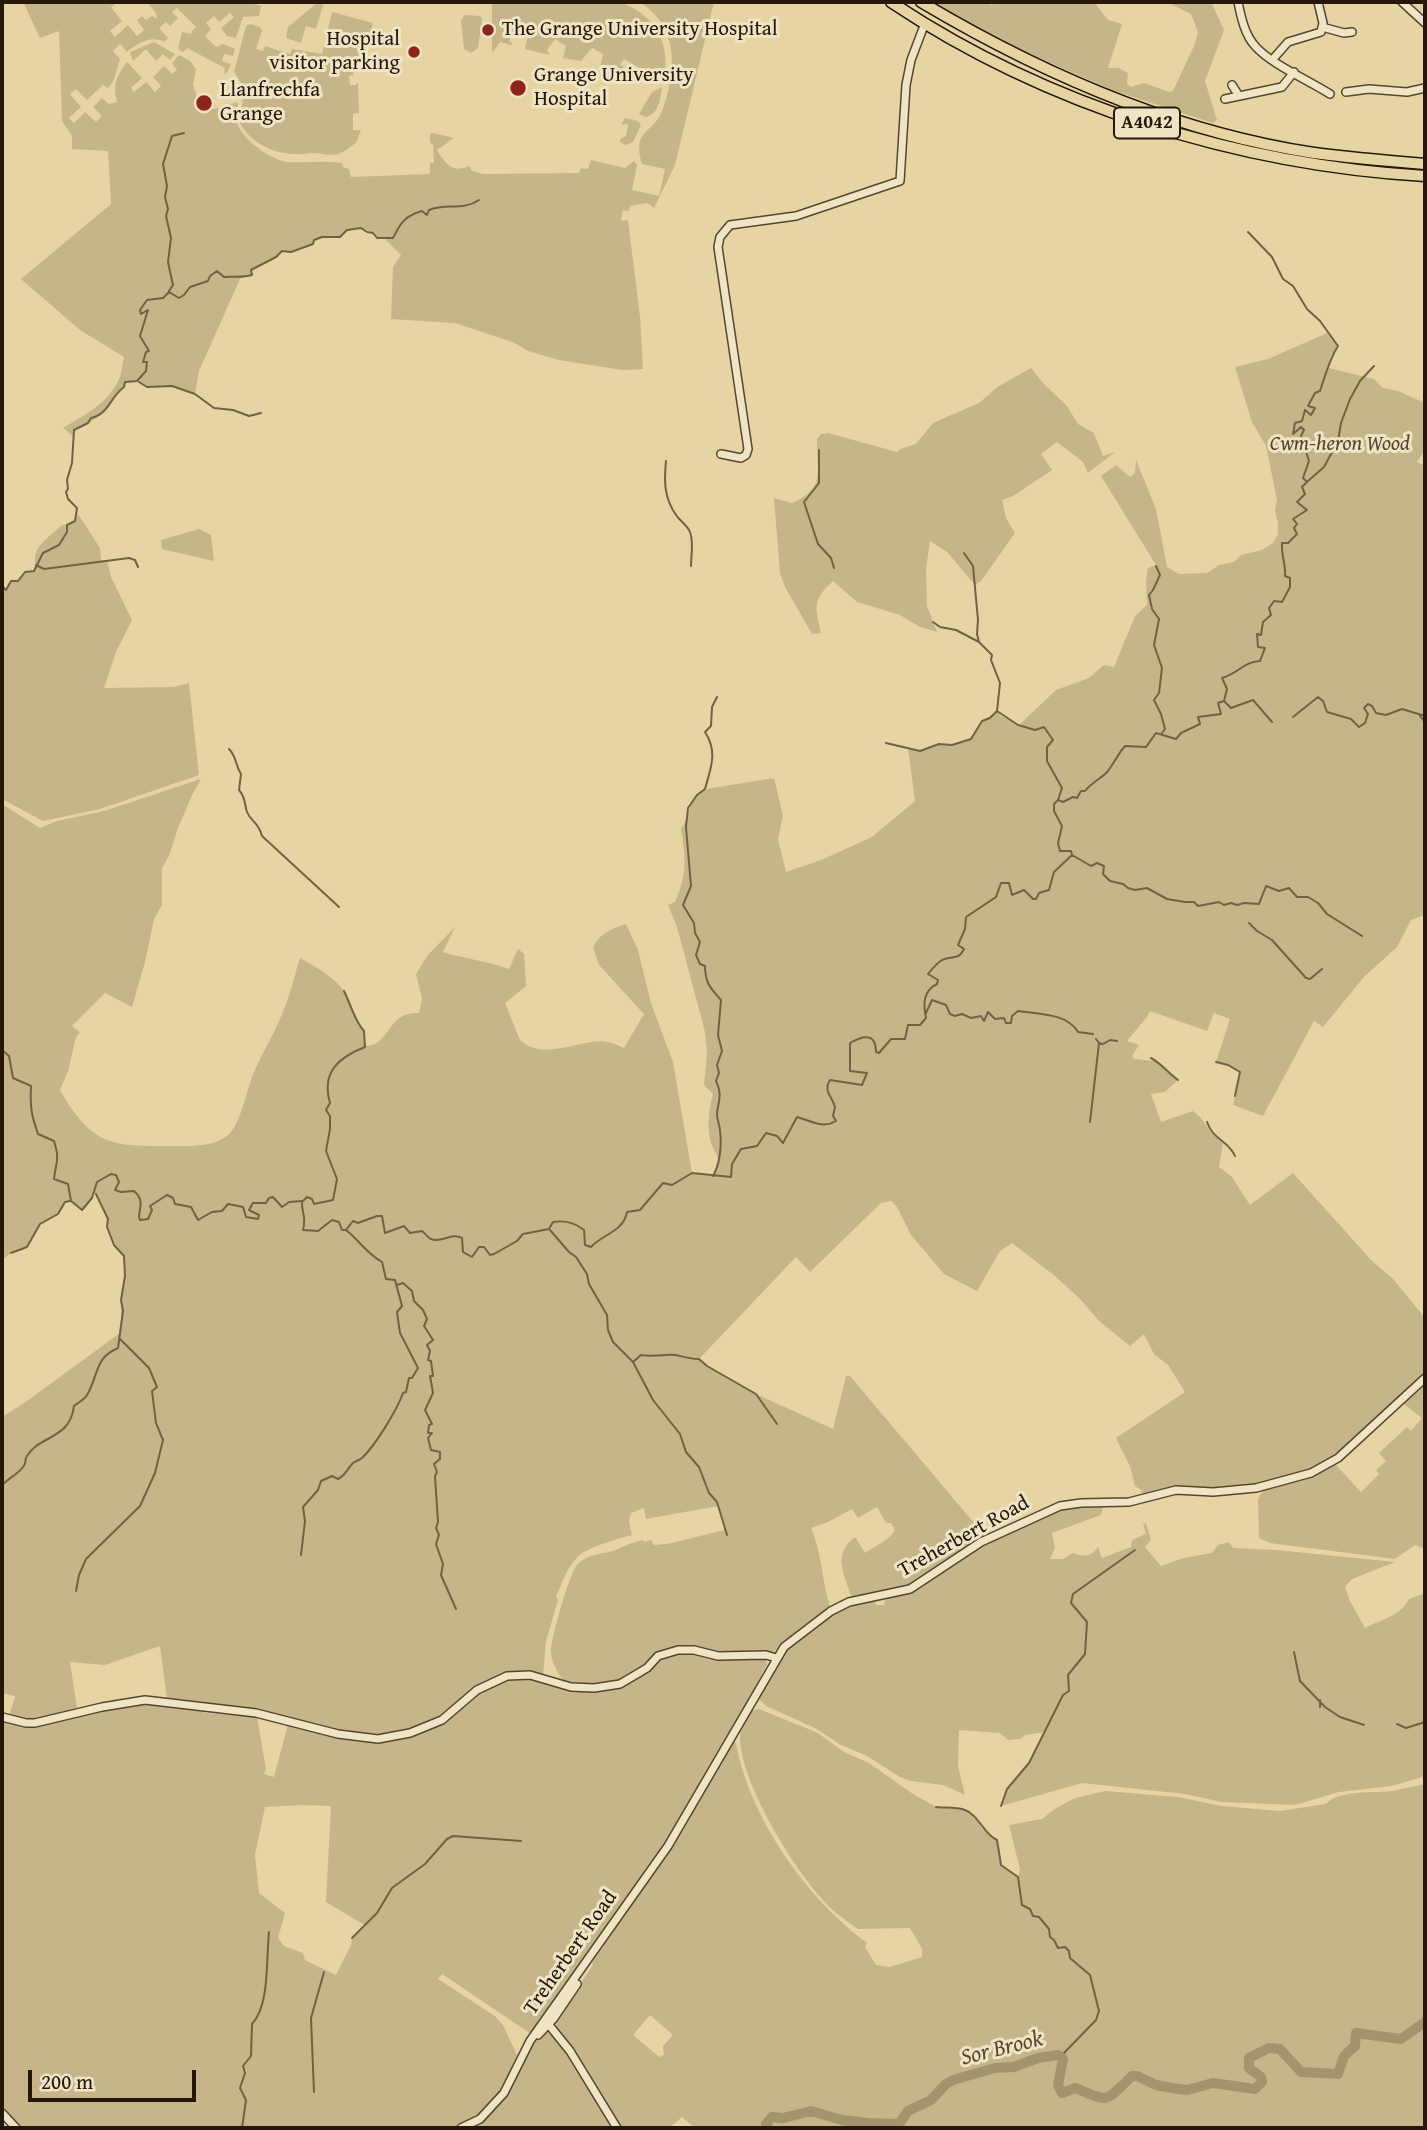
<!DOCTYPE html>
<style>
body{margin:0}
#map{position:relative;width:1427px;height:2130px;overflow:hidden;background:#e6d5a2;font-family:"Gentium Book Plus",serif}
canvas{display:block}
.frame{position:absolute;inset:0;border:4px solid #25170a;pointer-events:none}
.scale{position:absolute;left:28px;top:2070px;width:168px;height:32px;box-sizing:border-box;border:4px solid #25170a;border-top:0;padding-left:9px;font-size:21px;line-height:24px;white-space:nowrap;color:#25170a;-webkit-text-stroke:5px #efe4c3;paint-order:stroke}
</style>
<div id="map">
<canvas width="1427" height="2130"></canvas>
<div class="frame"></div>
<div class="scale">200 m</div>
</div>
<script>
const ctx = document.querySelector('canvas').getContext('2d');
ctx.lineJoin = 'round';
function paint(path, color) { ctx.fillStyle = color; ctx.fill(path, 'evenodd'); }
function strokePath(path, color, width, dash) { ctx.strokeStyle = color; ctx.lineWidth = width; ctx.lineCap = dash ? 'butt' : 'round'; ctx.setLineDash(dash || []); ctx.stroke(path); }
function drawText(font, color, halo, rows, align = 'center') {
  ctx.font = font + ' "Gentium Book Plus",serif'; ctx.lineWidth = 6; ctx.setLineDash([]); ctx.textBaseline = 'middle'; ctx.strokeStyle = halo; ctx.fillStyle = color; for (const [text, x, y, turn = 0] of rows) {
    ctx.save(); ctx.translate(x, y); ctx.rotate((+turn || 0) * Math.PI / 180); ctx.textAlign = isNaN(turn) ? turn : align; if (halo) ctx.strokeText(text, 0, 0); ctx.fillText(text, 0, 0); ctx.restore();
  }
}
const green = new Path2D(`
 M23 2H118L111 7 122 21 110 31 115 37 128 25 137 36 144 30 137 20 142 16 146 20 152 16 157 19 156 13 147 2H249L261 6 259 16 243 17 236 38 227 36 221 28 234 17 230 13 219 22 214 16 206 23 211 29 205 36 216 47 223 44 235 49 233 56 224 54 222 61 231 64 226 74 224 73 225 68 187 48 183 52 178 49 182 32 192 34 191 32 196 27 177 8 172 12 178 18 170 26 166 22 159 28 168 38 164 42C152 35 137 43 127 52L120 44 113 51 120 59 114 80 108 88 103 85 87 100 76 89 70 94 81 107 69 118 74 123 85 112 96 122 102 116 93 107 102 98 109 104 117 102C113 84 116 77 127 62L142 78 131 88 134 92 146 82 155 92 161 86 153 77 164 66 172 74 177 70 172 63 179 55 190 61 196 69 193 85 202 111 218 108 222 120 230 117 227 105 238 102C238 107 236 113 236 118 237 137 271 160 287 162 306 163 324 160 342 163L343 167 349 169 351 177 430 174V163H434L433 144 430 143V134L433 133 454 138 437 150C445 163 452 174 469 166L472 171 483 174 579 173 581 168 588 169 591 160 625 168 634 161 637 165 632 190 659 196 665 169 642 164C632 128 653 135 662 111 677 71 679 27 640 2H714L675 165 654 208 647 203 630 206 629 211 623 210 621 221 628 220 640 317 643 369 622 370 559 360 528 351 515 343 455 323 391 319 393 267 401 255 384 238H377C367 226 351 226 340 237H322L314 240 313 244 291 252 282 251 276 257 251 270 252 275 240 279 199 371 195 394 172 386 147 387 137 381 126 382 124 387C115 394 113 401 107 409 102 416 83 426 75 430L73 436 63 428C83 416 109 403 119 379 122 373 122 364 124 357L80 330 21 279 111 204 108 151 72 149V136L62 121 59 31 40 38Z
 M318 2H324L316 29 306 26 301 43 286 38 288 27Z
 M492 2H619C652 13 669 38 665 73L643 70 624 59 620 65 624 67 621 73 604 64 602 68 600 67 603 54 592 48 581 61 563 58 566 46 555 39 547 50 550 55 525 49 528 36 517 29 509 41 512 43 511 45 500 42 492 53Z
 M932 2H988L991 5 999 2H1094L1108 20 1122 24 1108 68H1118L1128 73 1127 84 1131 87 1144 83 1169 92 1173 91 1194 46 1198 32 1191 14 1167 2H1211L1224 30 1205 81 1217 120 1213 123 1112 90 994 38V35C971 27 953 12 932 2Z
 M332 12 373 23 364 59 353 56V75L349 76 350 85H356L358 82 359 113 353 114V130H361L356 143C350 146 346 152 338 154 330 156 323 154 316 153 308 153 301 155 294 154 272 153 249 142 239 121L245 89 234 72 246 26 250 24 260 27 262 31 256 49 263 51 265 46 290 54 292 49 322 54Z
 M465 15 480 16 482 19 478 48 471 53 464 49 461 20Z
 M154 42 175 54 170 60 163 54 156 61 146 49 133 61 130 52Z
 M662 87C660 99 659 114 646 117L639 114 652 92Z
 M625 118 638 121 641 125 633 142 626 145 620 142V139L626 136 628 124 621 125Z
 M1327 333 1338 346 1330 359 1329 368 1374 379 1383 388 1398 391 1425 403V450L1417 462 1425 466V915L1411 920 1397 947 1364 977 1323 1027 1314 1021 1263 1116 1233 1105 1240 1072 1228 1065 1216 1062 1230 1019 1214 1013 1207 1031 1150 1011 1147 1017 1127 1041 1139 1045 1132 1056 1134 1059 1156 1061 1178 1080 1165 1092 1151 1094 1161 1122 1193 1111C1206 1120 1210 1135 1223 1143L1219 1167 1232 1177 1250 1205 1293 1173 1371 1260 1393 1279 1425 1318V1374C1396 1401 1355 1447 1321 1465 1301 1476 1276 1482 1254 1486 1216 1492 1179 1482 1143 1496L1141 1490 1135 1486 1130 1466 1116 1438 1185 1392 1168 1365 1154 1354 1144 1334 1130 1346 1099 1321 1080 1299 1055 1276 1012 1243 1000 1251 977 1291 944 1274 911 1235 897 1207 891 1201 881 1203 810 1272 796 1257 699 1359 707 1366 756 1394 833 1429 846 1376H850L985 1536 915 1584 854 1598 851 1596C844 1573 832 1554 855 1537L865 1553C877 1544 887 1543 895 1530L891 1523H886L877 1507 858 1518 852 1509 828 1522 811 1528C822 1553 822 1581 830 1607L772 1653 745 1651 720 1654 690 1645 658 1652 649 1662 615 1683 594 1687 565 1684C559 1674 553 1666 551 1654 550 1642 569 1574 577 1565 589 1552 604 1555 618 1549 627 1545 633 1542 643 1540L644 1542 651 1540 654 1545 667 1544 725 1530 718 1506 646 1519 644 1508 631 1513 629 1522 632 1535C620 1538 590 1547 581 1554 568 1564 562 1583 556 1597L558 1600 546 1641 543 1676 523 1672 480 1686 458 1701 442 1717 414 1730 369 1736 255 1710 167 1699 160 1646 105 1665 70 1662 77 1709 31 1721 9 1717 15 1696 2 1693V1417L27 1401 120 1333C122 1321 121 1310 121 1299 122 1285 127 1273 124 1259 121 1245 105 1241 108 1219 102 1210 103 1200 95 1193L82 1210 71 1201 65 1202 58 1214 40 1224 27 1247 11 1253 2 1260V804L40 828 57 821 104 811 201 779 193 793 178 828 169 856 162 868V905L154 919 145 962 132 1007 105 993 72 1026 80 1032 76 1037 68 1071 60 1090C93 1148 113 1146 175 1146 192 1146 212 1147 227 1136 240 1126 246 1093 252 1077 262 1052 277 1030 286 1004 292 989 295 973 300 958 315 966 335 978 345 992 353 1004 355 1021 364 1031L365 1046C392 1045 386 1011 419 1013L422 998 416 974 428 955 455 927 443 952C465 959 488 961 509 969L518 949 524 954 526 986 505 1003 520 1040C544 1063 583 1037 608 1042 613 1043 619 1046 624 1048L644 1014 599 965 593 947C600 933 611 929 626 924L638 950 651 1003 673 1062 692 1173 712 1176C725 1156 714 1157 710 1139 707 1127 709 1106 713 1094L704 1085 707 1054 705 1032 677 927 668 905 675 902C687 875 686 858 681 829 692 812 686 802 706 789L774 778 783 816 778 839 786 872 821 860 872 837 915 801 908 748 920 751 939 744 952 745 971 739 982 721 997 711 1001 716 1019 725 1056 690 1089 678 1104 665 1114 667 1135 616 1147 605 1146 581 1148 568 1156 565 1101 476 1116 465 1130 477 1135 473 1136 460 1156 509 1167 567 1179 574 1207 573 1219 565 1234 562 1241 555 1262 550 1273 543 1278 534V523L1275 510 1277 500 1266 446 1252 422 1235 367 1268 359Z
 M1031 368 1043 383 1067 406 1078 424 1094 433 1103 456 1115 452 1088 473 1083 462 1057 442 1041 454 1052 470 1013 496 1002 500 1006 518 1015 533 981 581 975 585 947 552 930 541 926 569 927 606 937 632 920 627 900 615 857 602 833 581C812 600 815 607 821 633L812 634 785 587 780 573 774 498 792 503C827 488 816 471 817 439L821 434 828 433 897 452 900 449 916 444 933 423 979 403 999 386Z
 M78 514 100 548 101 560H107L111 577 132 620 116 652 104 688 174 687 189 683 199 775 100 809 43 821 2 799V586L6 590 11 581H18L25 572 34 571C36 564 34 559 36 552 41 541 54 533 62 525 70 526 75 521 78 514Z
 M199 529 211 535 214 561 162 549 161 540Z
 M1425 1385V1549L1415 1545 1395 1559 1270 1543 1259 1538 1258 1499 1263 1490 1305 1480 1336 1465 1361 1492 1379 1474 1376 1470 1386 1461 1379 1453 1407 1427 1411 1431 1422 1418 1404 1404Z
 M1084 1506 1103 1507 1101 1515 1052 1533 1055 1548 1050 1559H1063L1073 1553C1084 1557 1091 1557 1098 1547L1102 1558 1131 1547 1132 1540 1146 1534 1143 1524 1146 1523 1151 1540 1145 1547 1161 1566 1183 1558 1212 1553 1218 1545 1229 1542 1233 1548 1276 1550 1395 1562 1352 1579 1345 1587 1350 1601 1365 1628C1380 1620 1401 1616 1409 1599L1425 1593V1776L1392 1786 1339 1792 1295 1805 1221 1802 1185 1794 1082 1783 1001 1806 1007 1789 1029 1763 1045 1732 1025 1735 1021 1739 1008 1740 1000 1733 959 1730 958 1766 965 1795 943 1785 911 1781 900 1777 867 1756 841 1745 815 1728 766 1706 759 1699 785 1651 835 1613 851 1606 874 1600 876 1605H884L885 1600C918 1591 936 1574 964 1556 999 1533 1043 1512 1084 1506Z
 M686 1652 765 1658 767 1664 736 1726 669 1839 531 2034 442 1974 438 1979 495 2016 503 2025 517 2055C502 2091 492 2111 455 2128H19L2 2110V1721L19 1724 145 1703 198 1709 206 1713 257 1717 266 1769 264 1774 274 1777 288 1724C339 1738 368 1748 419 1730 427 1727 437 1725 445 1721 454 1716 461 1706 468 1699 484 1686 507 1677 528 1678L601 1690 668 1655ZM303 1805 331 1806 326 1902 366 1926 352 1938 351 1945 336 1975 305 1960 303 1953 284 1946 278 1938 285 1913 259 1893 255 1855 265 1807Z
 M759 1709 818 1733 844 1752 869 1763 913 1794 936 1807 966 1810 977 1820 982 1829 997 1840 1001 1865 1018 1877 1020 1869 1009 1825 1042 1819 1056 1808 1075 1798 1105 1791 1178 1797 1221 1806 1280 1811 1326 1804C1337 1790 1375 1793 1392 1791 1403 1789 1414 1786 1425 1784V2128H695L682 2117 669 2128H620L579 2059 559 2033 555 2021 593 1965 592 1963 669 1850 734 1741 736 1743C749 1817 807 1899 867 1943L865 1947 876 1965 890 1967 922 1957V1949L910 1928 858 1929C845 1920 831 1910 821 1898 791 1864 739 1780 740 1735 740 1727 747 1718 751 1711ZM650 2015 673 2035 663 2046 664 2055 659 2057 633 2035Z
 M546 2032 551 2033 574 2061 614 2128H472C512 2109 513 2059 546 2032Z`);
const stream = new Path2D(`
 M169 291 173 285 168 262 171 238 166 216 168 209 165 197 167 186 163 164 172 136 184 133
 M139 382 147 387 172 386 195 394 214 408 233 410 249 416 261 413
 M819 450V483L804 502 818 544 831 558 834 568
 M666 461C664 481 664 498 676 515 680 521 687 525 690 532 694 542 691 555 691 566
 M1308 481 1324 467 1338 441 1341 423 1350 399 1360 381 1374 366
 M964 553 973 566 978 620 977 634 979 642 992 655 991 660 1000 683 997 711 1018 725 1035 730 1044 727 1053 740 1047 747V761L1062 788 1058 800
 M36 565 44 569 129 558 135 560 138 567
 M1156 566 1160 575 1153 590 1149 595 1152 609 1159 619 1154 645 1162 668 1159 693 1154 700 1161 714 1165 729 1162 733
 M2 586 6 590 11 581H18L25 572 34 571 43 553 59 545 67 532V525L75 521 77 508 68 499 66 492 68 489 67 480 72 463 74 430 88 423 91 418C109 414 110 397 124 387L125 382 137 381 146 371 147 362H143L146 352 149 351 140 336 148 310 141 314 140 310 147 300 163 298 169 292 179 298 184 295 190 287 208 281 210 276 217 271 224 277C234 276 241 278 252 275L251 270 276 257 282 251 291 252 313 244 314 240 322 237H340L347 230 361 228 367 232 373 233 377 238H393C401 222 405 216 422 211L427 215 429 210C446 203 463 211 479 200
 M933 622 940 627 956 630 979 642
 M1224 701 1227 689 1222 678C1239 673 1243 662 1260 661L1265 648 1258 647 1257 634 1261 635 1263 622 1271 615 1269 608 1274 601 1282 602 1290 587V578L1285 576C1286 564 1281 555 1282 543H1288L1297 534 1294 528 1297 524 1293 519 1307 510 1297 502 1305 494 1302 487 1307 482 1303 478 1309 461 1301 436 1304 430 1301 427 1293 434 1295 423 1302 421 1305 410 1311 415 1315 408 1308 406 1315 393 1320 391C1325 376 1329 360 1338 346L1320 321 1307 309 1293 286 1283 279 1272 257 1248 232
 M1420 716 1424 721
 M1293 717 1318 697 1323 701 1327 712 1351 719 1359 727 1365 723 1368 714 1364 708 1368 704 1372 706 1376 713 1386 715 1402 709 1425 716
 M886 743 920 751 939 744 952 745 971 739 982 721 990 718 997 711
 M229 749C237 757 235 765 241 774L239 790C246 798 244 803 247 812 251 822 258 821 262 836L339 907
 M1072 855 1091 866 1097 863 1104 866 1103 874 1110 881 1123 884 1128 888 1135 890 1147 888 1167 899 1185 902H1194L1198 906 1219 902 1224 905 1231 903 1237 905 1244 903 1259 904 1266 886 1279 891 1289 888 1297 897H1308L1318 903 1327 914 1362 936
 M1249 923 1257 931 1272 940 1306 978 1310 979 1322 969
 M926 1013 932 1000 946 1005 950 1014 955 1016 962 1014 971 1018 981 1016 984 1021 988 1012 995 1019 1004 1018 1006 1023H1011L1012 1016 1018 1011C1038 1014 1067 1013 1078 1032L1093 1034
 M1096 1039 1099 1043 1103 1044 1110 1040 1117 1041
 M2 1050 9 1056 13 1078 31 1086C30 1106 31 1114 38 1134L54 1141C60 1160 56 1161 54 1179L68 1184 71 1201 82 1210 92 1198 97 1182 111 1174 116 1175 119 1182 115 1190 121 1192 134 1191C144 1200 140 1205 139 1217L140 1220 148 1219 152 1210 150 1206 167 1195 173 1198 175 1204 191 1207 198 1220 212 1212 222 1211 228 1204 243 1207 246 1217 258 1219 259 1215 249 1210 253 1203H266L269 1198 273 1197 282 1207 289 1202 302 1201C301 1213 307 1215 303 1230L318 1231 332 1220 339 1222 342 1230H346L353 1221 358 1223 377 1216H382L385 1233 404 1226 410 1233 422 1231C425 1233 427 1237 431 1239 441 1244 451 1232 462 1238L463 1252 472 1257 479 1247H484L490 1255 494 1254 517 1241 523 1234 549 1229 553 1222C565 1220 574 1222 584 1230L585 1245 591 1247C603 1234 624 1231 627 1212L640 1210 663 1183 672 1185 692 1173 731 1177 732 1164 741 1149 757 1146 766 1133 777 1136 783 1143 797 1117C811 1121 823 1129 836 1121L833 1116 835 1107C832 1096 823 1091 830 1080L862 1085 867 1073 850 1071V1043C864 1035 876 1033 876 1052L879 1053 891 1039H905L908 1025H920L926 1018C923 1004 923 991 937 984L938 980 928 974C932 969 937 963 942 960 953 955 958 961 964 949L958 945 965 929 966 917 996 897 1001 883H1009L1012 895 1024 890 1033 899H1036L1039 893 1049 890 1054 872 1072 855 1071 851H1060L1058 843 1062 826 1054 811V804L1058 800 1063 802 1073 797 1077 798 1081 791H1085C1092 782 1101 779 1108 771 1114 763 1118 754 1125 746L1146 747 1156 733 1176 739 1181 733 1200 724 1198 717 1221 714 1218 703 1224 701 1231 708 1253 700 1272 722
 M1151 1058C1162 1064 1168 1073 1178 1080
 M1216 1062 1228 1065 1240 1072 1235 1096
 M1090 1122 1099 1043
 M1207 1122C1213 1140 1229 1141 1235 1156
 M713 1176C720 1164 722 1145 720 1131 720 1126 717 1120 717 1114 718 1101 723 1095 716 1081L719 1073 717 1065 722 1051 718 1035 721 1000C710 988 705 982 705 966L700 964 696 955 700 942 695 933 694 923 683 905 691 886 686 827 688 808 697 795 705 789C711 767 718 752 705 732L711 726 712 707 717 697
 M303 1201 307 1197 312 1199 314 1204 333 1200 337 1179 326 1151 330 1129V1116L326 1110 330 1103C321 1072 339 1057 365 1047L364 1031C355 1022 350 1003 344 991
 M550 1230 569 1252 576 1257 587 1274 589 1284 607 1315 608 1330 613 1342 633 1362 653 1400 680 1434 686 1452 699 1467 709 1493 717 1502 727 1535
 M11 1253 27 1247 40 1224 58 1214 65 1202 70 1201
 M397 1285 403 1283 412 1291 414 1301 423 1310 427 1319 424 1326 433 1340 427 1345 430 1351 428 1360 431 1361 433 1376H430L433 1393 425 1410 432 1424 429 1425 428 1433H432L428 1438 431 1450 440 1452V1459L434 1464 437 1472 435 1476 438 1522 436 1528 439 1535 436 1544 443 1564 441 1575 456 1609
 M633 1362 641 1355C654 1357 665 1354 676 1355 684 1357 691 1359 699 1359L707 1366 756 1394 777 1424
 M2 1485C8 1479 18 1474 23 1467 28 1460 23 1463 27 1456 39 1435 70 1440 74 1406 79 1402 85 1399 87 1395 99 1375 94 1358 118 1348L123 1311 121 1300 125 1276 124 1256 114 1245 107 1227 108 1219 96 1194
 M301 1555 305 1521 303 1507 318 1490 321 1481 332 1476 338 1479C346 1475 347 1469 353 1463 356 1461 359 1460 362 1458 375 1446 397 1410 403 1393L406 1392 409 1378H412L418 1368 400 1333 397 1312 402 1306 395 1280 386 1279 382 1262C365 1252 360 1241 346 1230
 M76 1591 79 1575 86 1559 140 1506 155 1473 163 1440 156 1423 152 1391 157 1387 149 1368 120 1339
 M1294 1652 1300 1681 1325 1707 1340 1717 1364 1725
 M1320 1700V1707
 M1397 1724 1406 1728 1425 1722
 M1001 1806 1007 1789 1029 1763 1063 1695 1069 1691 1068 1675 1085 1654 1087 1622 1071 1603 1073 1594 1135 1550
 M936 1807C945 1808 957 1807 965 1810 979 1815 983 1834 997 1840L1001 1865 1018 1877 1022 1905 1030 1909 1033 1916 1039 1917 1049 1929 1050 1937 1054 1940 1058 1948 1065 1947 1069 1951 1070 1958 1090 1975 1099 2011 1096 2020 1061 2056
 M352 1938 377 1913 392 1888 425 1864 447 1839 453 1836 521 1841
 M314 2092 311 2018 324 1972
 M242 2128 246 2100 240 2088 245 2073 243 2066 251 2056 252 2024C270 2005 266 1958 269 1932`);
const river = new Path2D(`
 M768 2128 766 2124 772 2117 783 2118 811 2111 842 2120 867 2123 899 2124 908 2111 931 2100 946 2084 953 2080 995 2068 1014 2067 1038 2058 1058 2055 1063 2059 1058 2085 1062 2093 1075 2088C1110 2102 1103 2104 1132 2076H1137L1156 2085 1178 2089 1187 2090 1213 2083 1255 2089 1262 2082 1261 2077 1249 2068V2058L1269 2048 1280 2049 1301 2072 1338 2074 1344 2056 1355 2046 1356 2033 1401 2039 1425 2022`);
const minor = new Path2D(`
 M1238 2C1241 17 1245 36 1256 47 1271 64 1310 81 1330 94
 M1402 2 1425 23
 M1322 27 1344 33 1352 32
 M1273 59 1288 42 1321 32 1323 23 1318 2
 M1232 85 1239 96
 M1346 92 1369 89 1407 92 1425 88
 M1225 99 1282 87 1294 72
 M721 454 741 458 746 455 748 449 718 247 720 237 730 225 796 216 900 181 906 85 911 60 925 23
 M2 1717 26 1723H35L102 1707 145 1700 256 1713 338 1734 378 1739 410 1733 442 1720 477 1690 507 1676 530 1675 571 1687 594 1688 620 1684 647 1668 658 1656 678 1650H694L718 1656 766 1655 776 1658
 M549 2025 570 2051 617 2128
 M538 2035 554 2018 577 1984
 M2 2113 16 2128
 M461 2128 480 2119 504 2093 530 2041 668 1846 784 1647 831 1611 849 1602 910 1589 981 1542 1060 1506 1081 1503 1129 1502 1176 1490 1213 1492 1256 1488 1311 1473 1338 1458 1425 1378`);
const highway = new Path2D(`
 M891 2C1047 106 1238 165 1425 176
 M921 2C1042 74 1174 132 1314 153 1351 158 1388 161 1425 164`);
const markers = [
 [488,30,7,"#8f2418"],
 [414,52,7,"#8f2418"],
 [518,88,9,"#8f2418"],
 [204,103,9,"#8f2418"]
];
const shields = [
 [1147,123,66]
];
const shieldNames = [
 ["A4042",1147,123]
];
const poiNames = [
 ["The Grange University Hospital",502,30],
 ["Hospital",400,40,"right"],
 ["visitor parking",400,64,"right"],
 ["Grange University",534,76],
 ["Hospital",534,100],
 ["Llanfrechfa",220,91],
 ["Grange",220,115]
];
const parkNames = [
 ["Cwm-heron Wood",1340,445]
];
const streetNames = [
 ["Treherbert Road",964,1537,-29],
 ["Treherbert Road",571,1953,-55]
];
const waterNames = [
 ["Sor Brook",1002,2049,-14]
];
paint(green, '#c5b588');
strokePath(stream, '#716246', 2);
strokePath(river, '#a4946e', 10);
strokePath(minor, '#554630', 10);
strokePath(highway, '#25170a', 13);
strokePath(minor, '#efe4c3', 7);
strokePath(highway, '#e6d5a2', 10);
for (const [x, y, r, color] of markers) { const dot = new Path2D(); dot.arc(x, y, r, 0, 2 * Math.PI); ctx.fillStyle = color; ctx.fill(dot); strokePath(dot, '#efe4c3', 2.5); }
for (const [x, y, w] of shields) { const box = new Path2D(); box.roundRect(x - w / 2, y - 15.5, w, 31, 5); ctx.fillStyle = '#efe4c3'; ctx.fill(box); strokePath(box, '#25170a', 2); }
drawText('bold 19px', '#25170a', null, shieldNames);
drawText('21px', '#25170a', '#efe4c3', poiNames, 'left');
drawText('italic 21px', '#554630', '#efe4c3', parkNames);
drawText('21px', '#25170a', '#efe4c3', streetNames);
drawText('italic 23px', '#584932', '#efe4c3', waterNames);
</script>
